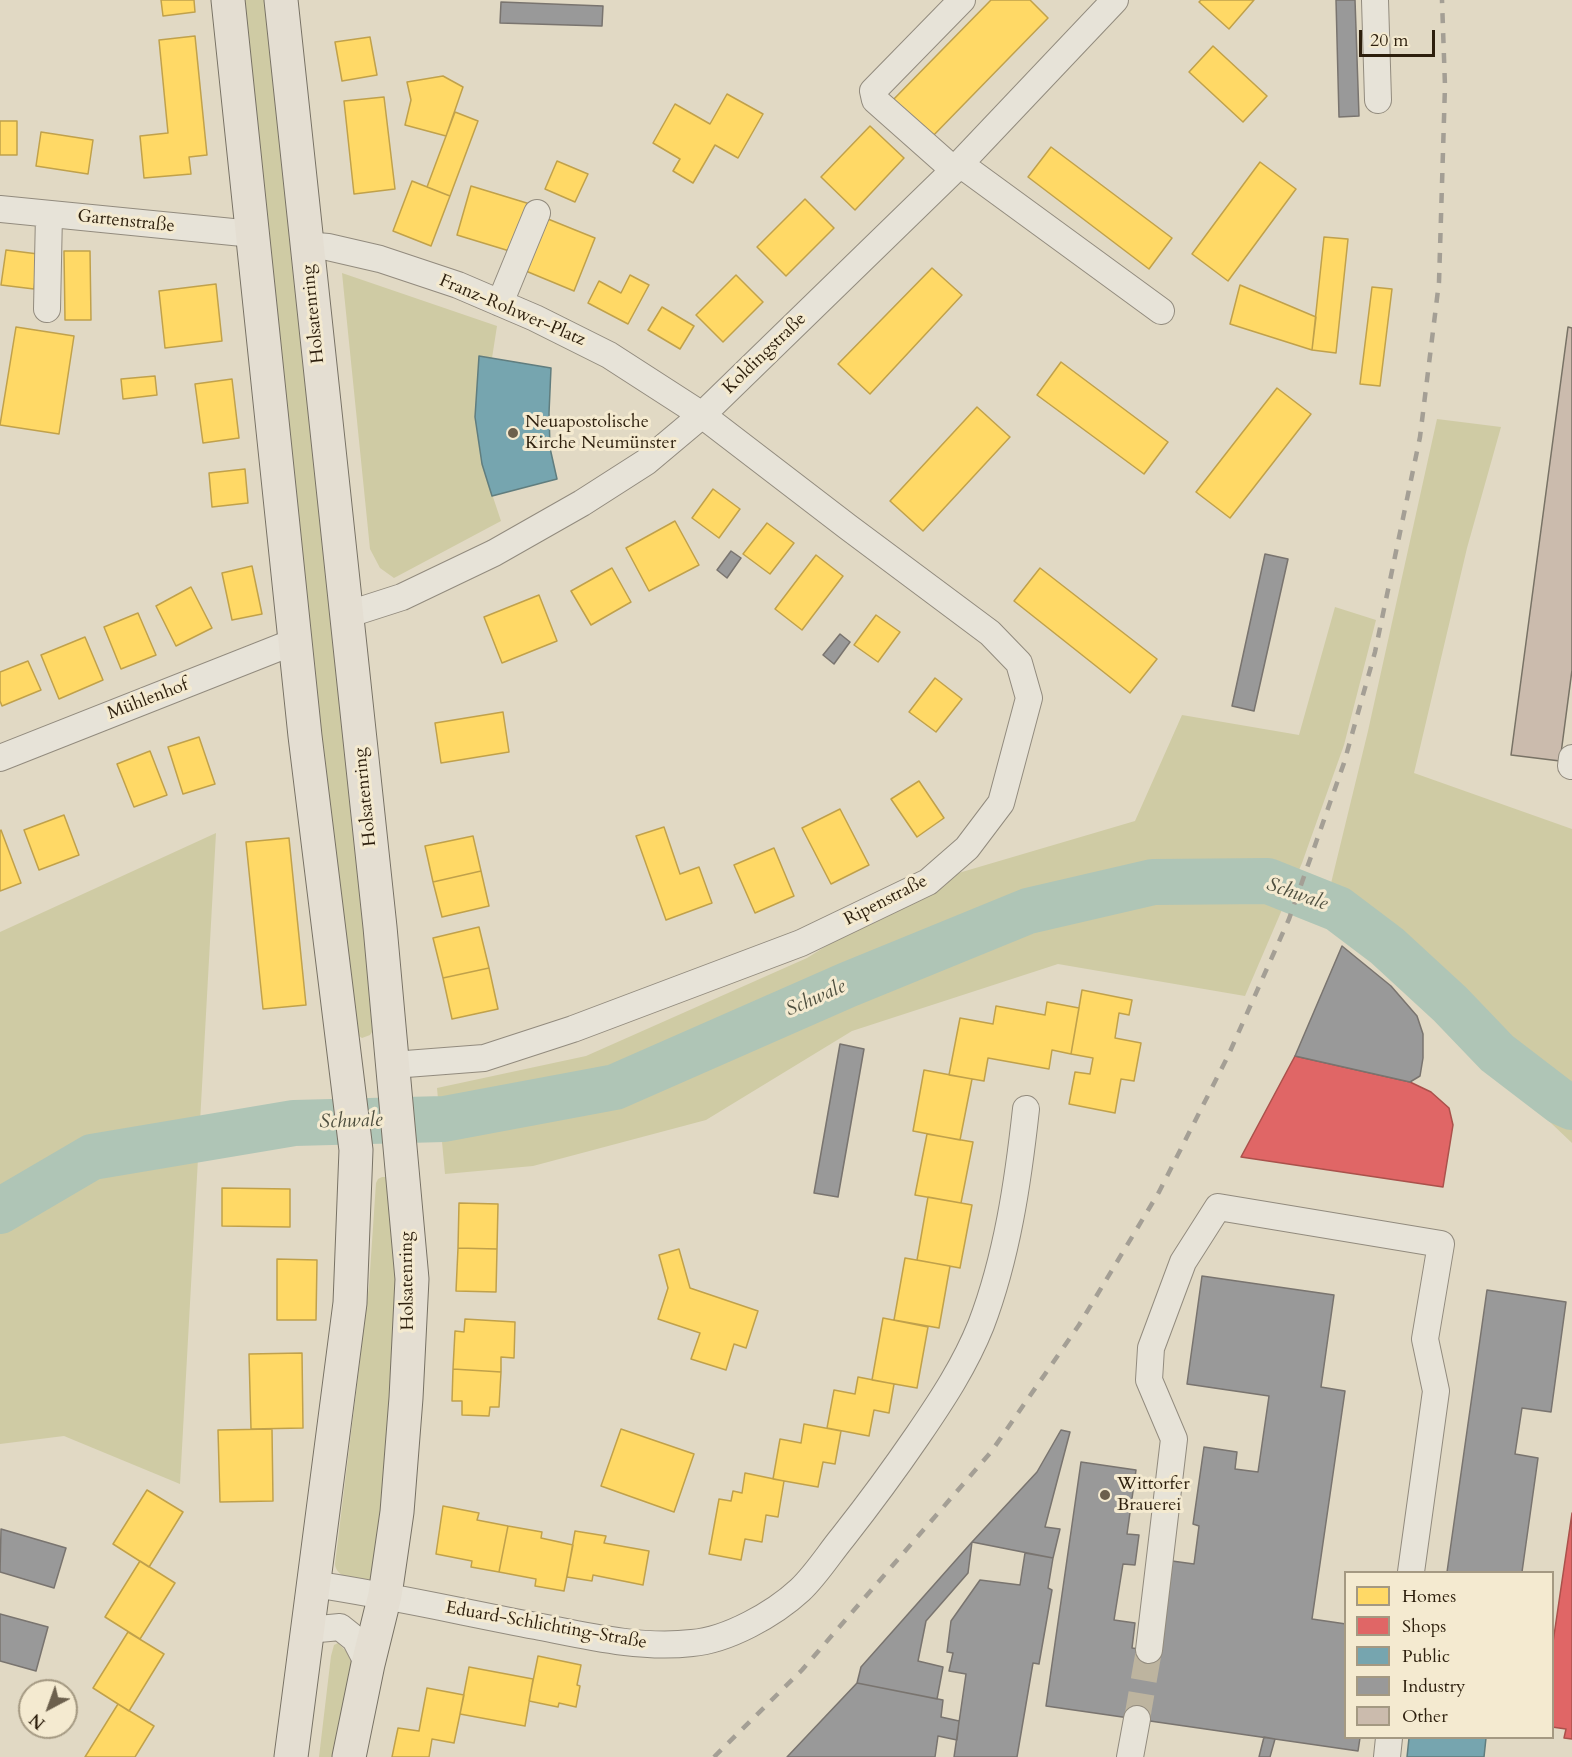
<!DOCTYPE html>
<meta charset="utf-8">
<style>
body{margin:0}
#map{position:relative;width:1572px;height:1757px;overflow:hidden;background:#e1d9c4;font-family:Cardo,serif}
canvas{display:block}
.legend{position:absolute;left:1344px;top:1571px;width:210px;height:168px;box-sizing:border-box;background:#f4ead0;border:2px solid #a49982;margin:0;padding:8px 10px;list-style:none;font-size:18px;color:#2d1f0d}
.legend li{display:flex;align-items:center;gap:12px;height:30px}
.legend b{width:30px;border:2px solid #a49982}
.north{position:absolute;left:18px;top:1679px;width:60px;height:60px;box-sizing:border-box;background:#f4ead0;border:2px solid #a49982;border-radius:50%;rotate:221deg;font-size:16px;font-weight:700;line-height:24px;text-align:center;color:#2d1f0d}
.north::after{content:'';display:block;margin:auto;width:21px;height:27px;background:#6c604d;clip-path:polygon(50% 0,100% 100%,50% 72%,0 100%)}
.scale{position:absolute;left:1359px;top:30px;width:76px;height:27px;box-sizing:border-box;border:3px solid #2d1f0d;border-top:0;padding-left:8px;font-size:18px;line-height:21px;white-space:nowrap;color:#2d1f0d;-webkit-text-stroke:4px #f4ead0;paint-order:stroke}
</style>
<div id="map">
<canvas width="1572" height="1757"></canvas>
<ul class="legend">
<li><b style="height:16px;background:#ffd966"></b>Homes</li>
<li><b style="height:16px;background:#e06666"></b>Shops</li>
<li><b style="height:16px;background:#76a5af"></b>Public</li>
<li><b style="height:16px;background:#999"></b>Industry</li>
<li><b style="height:16px;background:#cbbbad"></b>Other</li>
</ul>
<div class="north">N</div>
<div class="scale">20 m</div>
</div>
<script>
const ctx = document.querySelector('canvas').getContext('2d');
ctx.lineJoin = 'round';
function paint(path, color) { ctx.fillStyle = color; ctx.fill(path, 'evenodd'); }
function strokePath(path, color, width, dash) { ctx.strokeStyle = color; ctx.lineWidth = width; ctx.lineCap = dash ? 'butt' : 'round'; ctx.setLineDash(dash || []); ctx.stroke(path); }
function drawText(font, color, halo, rows, align = 'center') {
  ctx.font = font + ' Cardo,serif'; ctx.lineWidth = 6; ctx.setLineDash([]); ctx.textBaseline = 'middle'; ctx.strokeStyle = halo; ctx.fillStyle = color; for (const [text, x, y, turn = 0] of rows) {
    ctx.save(); ctx.translate(x, y); ctx.rotate((+turn || 0) * Math.PI / 180); ctx.textAlign = isNaN(turn) ? turn : align; if (halo) ctx.strokeText(text, 0, 0); ctx.fillText(text, 0, 0); ctx.restore();
  }
}
const green = new Path2D(`
 M239 0H266L376 1026 370 1035 362 1038 353 1032Z
 M342 273 497 326 492 358 479 356 475 417 482 464 501 521 394 578 380 568 370 549Z
 M1437 419 1501 427 1467 548 1414 773 1572 829V1143L1325 908 1368 731Z
 M1335 607 1376 620 1344 745 1302 863 1245 996 1058 964 852 1031 706 1120 533 1166 445 1174 437 1088 586 1056 807 958 928 882 1135 821 1182 715 1299 735Z
 M216 833 180 1484 64 1436 0 1444V932Z
 M382 1177H386L397 1245 395 1396 375 1577C363 1584 336 1579 335 1564L369 1286 376 1183 378 1179Z
 M338 1643 348 1653 353 1668 335 1757H319L331 1656 334 1645Z`);
const homes = new Path2D(`
 M161 0H194L195 12 163 16Z
 M991 0H1030L1048 18 928 141 889 104Z
 M1201 0H1254L1229 29 1199 2Z
 M195 36 207 155 189 157 191 174 144 178 140 136 168 133 159 40Z
 M370 37 377 75 342 81 335 42Z
 M1213 46 1267 96 1243 122 1189 72Z
 M443 76 463 87 446 136 405 125 411 100 407 82Z
 M727 94 763 114 738 158 715 145 693 183 673 171 680 159 653 143 675 104 710 124Z
 M384 97 395 189 354 194 344 101Z
 M455 112 478 121 450 196 427 187Z
 M0 121H17V155H0Z
 M870 126 904 158 855 210 821 177Z
 M41 132 93 140 88 174 36 166Z
 M1051 147 1172 238 1149 269 1028 177Z
 M557 161 588 174 575 202 545 189Z
 M1260 162 1296 189 1228 281 1192 254Z
 M412 181 450 196 431 246 393 231Z
 M471 186 530 204 516 253 457 235Z
 M805 199 834 228 786 276 757 247Z
 M543 217 595 238 574 291 521 269Z
 M1324 237 1348 239 1336 353 1312 350Z
 M6 250 38 254 34 289 1 285Z
 M64 251H90L91 320H65Z
 M932 268 962 295 870 394 838 364Z
 M630 275 649 285 628 324 588 303 599 281 621 293Z
 M736 275 763 302 723 342 696 315Z
 M216 284 222 341 165 348 159 291Z
 M1240 285 1316 317 1312 350 1230 324Z
 M1372 287 1392 289 1380 386 1360 384Z
 M662 307 694 326 680 349 648 330Z
 M16 327 74 336 59 434 0 425Z
 M1061 362 1168 442 1144 474 1037 395Z
 M155 376 157 395 123 399 121 379Z
 M232 379 239 438 203 443 195 384Z
 M1277 388 1311 414 1230 518 1196 492Z
 M977 407 1010 437 923 531 890 501Z
 M245 469 248 503 212 507 209 473Z
 M713 489 740 509 719 538 692 518Z
 M675 521 699 565 649 591 626 548Z
 M767 523 794 543 770 574 743 554Z
 M816 555 843 576 802 630 775 609Z
 M252 566 262 614 232 620 222 573Z
 M612 568 631 602 591 625 571 591Z
 M1040 568 1157 659 1130 693 1014 601Z
 M191 587 212 628 176 646 156 606Z
 M539 595 557 641 502 663 484 617Z
 M138 613 156 655 121 669 104 627Z
 M876 615 900 632 878 662 854 645Z
 M85 637 103 680 59 699 41 655Z
 M28 661 41 690 2 706 0 701V672Z
 M935 678 962 699 936 732 909 712Z
 M503 712 509 752 441 763 435 723Z
 M199 737 215 784 183 794 168 747Z
 M150 751 167 795 134 807 117 764Z
 M919 781 944 818 917 837 891 799Z
 M840 809 869 865 831 884 802 828Z
 M64 815 79 855 39 870 24 830Z
 M664 827 680 874 699 867 712 903 666 920 636 836Z
 M1 830 21 883 0 891V831Z
 M473 836 481 871 433 882 425 846Z
 M289 838 306 1005 263 1009 246 842Z
 M774 848 794 896 755 913 734 865Z
 M481 871 489 906 442 917 433 882Z
 M479 927 489 968 443 978 433 938Z
 M489 968 498 1009 452 1019 443 978Z
 M1082 990 1132 1000 1129 1015 1119 1013 1115 1038 1141 1043 1134 1081 1121 1079 1115 1113 1069 1104 1075 1072 1090 1074 1093 1058 1071 1054Z
 M1047 1002 1079 1008 1071 1054 1052 1050 1049 1069 988 1058 984 1081 949 1075 960 1018 993 1024 996 1006 1045 1015Z
 M924 1070 972 1079 960 1140 913 1131Z
 M927 1134 973 1142 961 1203 915 1195Z
 M222 1188 290 1189V1227L222 1226Z
 M928 1197 972 1205 960 1268 917 1260Z
 M459 1203 498 1204 497 1249 458 1248Z
 M458 1248 497 1249 496 1292 456 1291Z
 M679 1249 690 1288 758 1311 746 1348 734 1344 726 1370 691 1359 700 1333 658 1319 668 1288 659 1255Z
 M905 1258 950 1266 939 1328 894 1320Z
 M277 1259 317 1260 316 1320H277Z
 M883 1318 928 1327 917 1388 872 1380Z
 M465 1319 515 1322 514 1358 501 1357V1372L453 1369 455 1331 464 1332Z
 M302 1353 303 1428 251 1429 249 1354Z
 M453 1369 501 1372 499 1407H490L489 1416 462 1415V1401H452Z
 M858 1377 894 1384 889 1413 874 1410 869 1436 827 1428 834 1390 855 1394Z
 M804 1424 841 1431 835 1464 823 1462 818 1487 773 1479 780 1439 801 1443Z
 M272 1429 273 1501 220 1502 218 1430Z
 M621 1429 694 1454 674 1512 601 1486Z
 M745 1473 784 1481 778 1517 766 1515 762 1542 745 1539 741 1560 709 1554 719 1499 731 1501 733 1491 742 1493Z
 M147 1490 183 1512 149 1567 113 1544Z
 M443 1506 479 1513 477 1520 508 1526 499 1572 471 1567 472 1561 436 1554Z
 M508 1526 542 1532 541 1538 573 1545 564 1591 535 1586 536 1579 499 1572Z
 M575 1531 606 1536 604 1543 649 1551 643 1585 593 1575 592 1581 567 1577Z
 M140 1561 175 1583 140 1639 105 1617Z
 M128 1632 164 1654 129 1711 93 1688Z
 M538 1656 581 1665 577 1685 580 1686 576 1707 559 1703 558 1707 529 1701Z
 M469 1667 533 1679 525 1726 460 1714Z
 M427 1688 464 1695 454 1743 432 1739 429 1757H392L398 1728 419 1731Z
 M118 1704 154 1726 135 1757H85Z`);
const shops = new Path2D(`
 M1295 1056 1410 1082 1431 1092 1449 1108 1453 1125 1443 1187 1241 1157Z
 M1572 1513V1739L1564 1738 1566 1729 1552 1727V1649Z`);
const public = new Path2D(`
 M479 356 551 368 549 413 550 448 557 479 492 496 482 464 475 417Z
 M1409 1738H1486L1484 1757H1407Z`);
const industry = new Path2D(`
 M1336 0H1355L1359 116 1339 117Z
 M501 2 603 6 602 26 500 23Z
 M731 551 741 558 727 578 717 570Z
 M1265 554 1288 559 1254 711 1232 706Z
 M840 634 850 642 834 664 823 655Z
 M1342 946 1391 986 1417 1016 1423 1034V1058L1420 1076 1410 1082 1295 1056Z
 M840 1044 864 1049 838 1197 814 1193Z
 M1202 1276 1334 1295 1321 1387 1345 1391 1312 1619 1346 1624V1738H1360L1358 1751 1046 1706 1081 1462 1136 1470 1127 1534 1139 1535 1135 1565 1123 1564 1114 1620 1135 1623 1132 1648 1160 1652 1172 1561 1194 1564 1199 1526 1193 1524 1204 1447 1237 1452 1235 1469 1258 1472 1269 1396 1187 1384Z
 M1487 1290 1566 1302 1551 1412 1522 1408 1515 1454 1538 1458 1522 1572H1447Z
 M1061 1430 1070 1432 1045 1527 1060 1529 1053 1558 972 1542 1037 1472Z
 M1 1529 66 1548 54 1588 0 1572Z
 M972 1542 968 1573 926 1621 918 1661 943 1667 937 1699 857 1683 861 1667Z
 M1025 1553 1053 1558 1048 1588 1052 1590 1039 1664 1033 1663 1017 1757H954L966 1674 949 1671 953 1653 947 1652 951 1621 980 1580 1020 1585Z
 M0 1614 48 1627 36 1671 0 1661Z
 M857 1683 943 1700 941 1717 959 1721 957 1740 938 1736 935 1757H787Z
 M1264 1737 1275 1739 1270 1757H1259Z`);
const river = new Path2D(`
 M0 1211 92 1157 294 1123 444 1119 615 1087 847 985 1028 911 1153 882 1268 881 1338 909 1387 946 1450 1004 1497 1053 1561 1102 1572 1107`);
const building = new Path2D(`
 M1568 327 1572 328V670L1560 761 1511 755Z`);
const minorTunnel = new Path2D(`
 M1137 1719 1149 1650`);
const minor = new Path2D(`
 M1375 0 1378 100
 M960 164 1161 311
 M954 170 875 100 873 91 962 0
 M0 209 253 234
 M306 245 328 247 380 259 458 285 535 318 609 355 702 415 848 527 990 633 1019 663 1029 698 1001 803 967 848 928 882 801 943 573 1029 484 1058 393 1065
 M500 303 537 213
 M47 309 49 214
 M346 615 402 597 494 553 582 503 646 462 702 415 954 170 1115 0
 M0 758 296 641
 M1571 766 1572 758
 M313 1584C388 1595 462 1612 536 1626 587 1636 640 1649 692 1643 728 1640 774 1614 800 1590 816 1575 829 1554 843 1537 869 1504 894 1470 918 1435 942 1400 965 1365 981 1325 1007 1257 1018 1182 1026 1109
 M308 1630 340 1627 355 1639 368 1664
 M1149 1650 1174 1439 1149 1380 1151 1348 1183 1262 1218 1207 1441 1244 1425 1339 1436 1391 1411 1572
 M1130 1757 1137 1719
 M1387 1757 1389 1738`);
const major = new Path2D(`
 M228 0 305 736 356 1150 350 1303 291 1757
 M281 0 380 927 412 1279 406 1398 397 1512 385 1595 368 1664 349 1757`);
const rail = new Path2D(`
 M714 1757 802 1670 991 1452 1079 1325 1159 1192 1228 1056 1289 919 1344 763 1375 652 1420 437 1439 282 1445 86 1442 0`);
const markers = [
 [513,433,6,"#6c604d"],
 [1105,1495,6,"#6c604d"]
];
const streetNames = [
 ["Gartenstraße",126,222,6],
 ["Franz-Rohwer-Platz",512,311,23],
 ["Holsatenring",314,314,-96],
 ["Koldingstraße",765,354,-44],
 ["Mühlenhof",148,700,-21],
 ["Holsatenring",366,797,-96],
 ["Ripenstraße",886,901,-27],
 ["Holsatenring",408,1281,-91],
 ["Eduard-Schlichting-Straße",546,1626,10]
];
const poiNames = [
 ["Neuapostolische",525,423],
 ["Kirche Neumünster",525,444],
 ["Wittorfer",1117,1485],
 ["Brauerei",1117,1506]
];
const waterNames = [
 ["Schwale",1297,895,19],
 ["Schwale",816,999,-24],
 ["Schwale",351,1122,-2]
];
paint(green, '#cfcba4');
paint(homes, '#ffd966');
strokePath(homes, '#c0a14b', 1.5);
paint(shops, '#e06666');
strokePath(shops, '#aa514b', 1.5);
paint(public, '#76a5af');
strokePath(public, '#607d7e', 1.5);
paint(industry, '#999');
strokePath(industry, '#79746f', 1.5);
strokePath(river, '#afc5b6', 46);
paint(building, '#cbbbad');
strokePath(building, '#787265', 1.5);
strokePath(minorTunnel, '#bdb49f', 26, [26, 13]);
strokePath(minor, '#928b7e', 28);
strokePath(major, '#787265', 35);
strokePath(minor, '#e7e3d8', 26);
strokePath(major, '#e4ded2', 33);
strokePath(rail, '#a49f95', 4.5, [10, 10]);
for (const [x, y, r, color] of markers) { const dot = new Path2D(); dot.arc(x, y, r, 0, 2 * Math.PI); ctx.fillStyle = color; ctx.fill(dot); strokePath(dot, '#f4ead0', 2); }
drawText('18px', '#2d1f0d', '#f4ead0', streetNames);
drawText('18px', '#2d1f0d', '#f4ead0', poiNames, 'left');
drawText('italic 20px', '#4d4e3e', '#f4ead0', waterNames);
</script>
